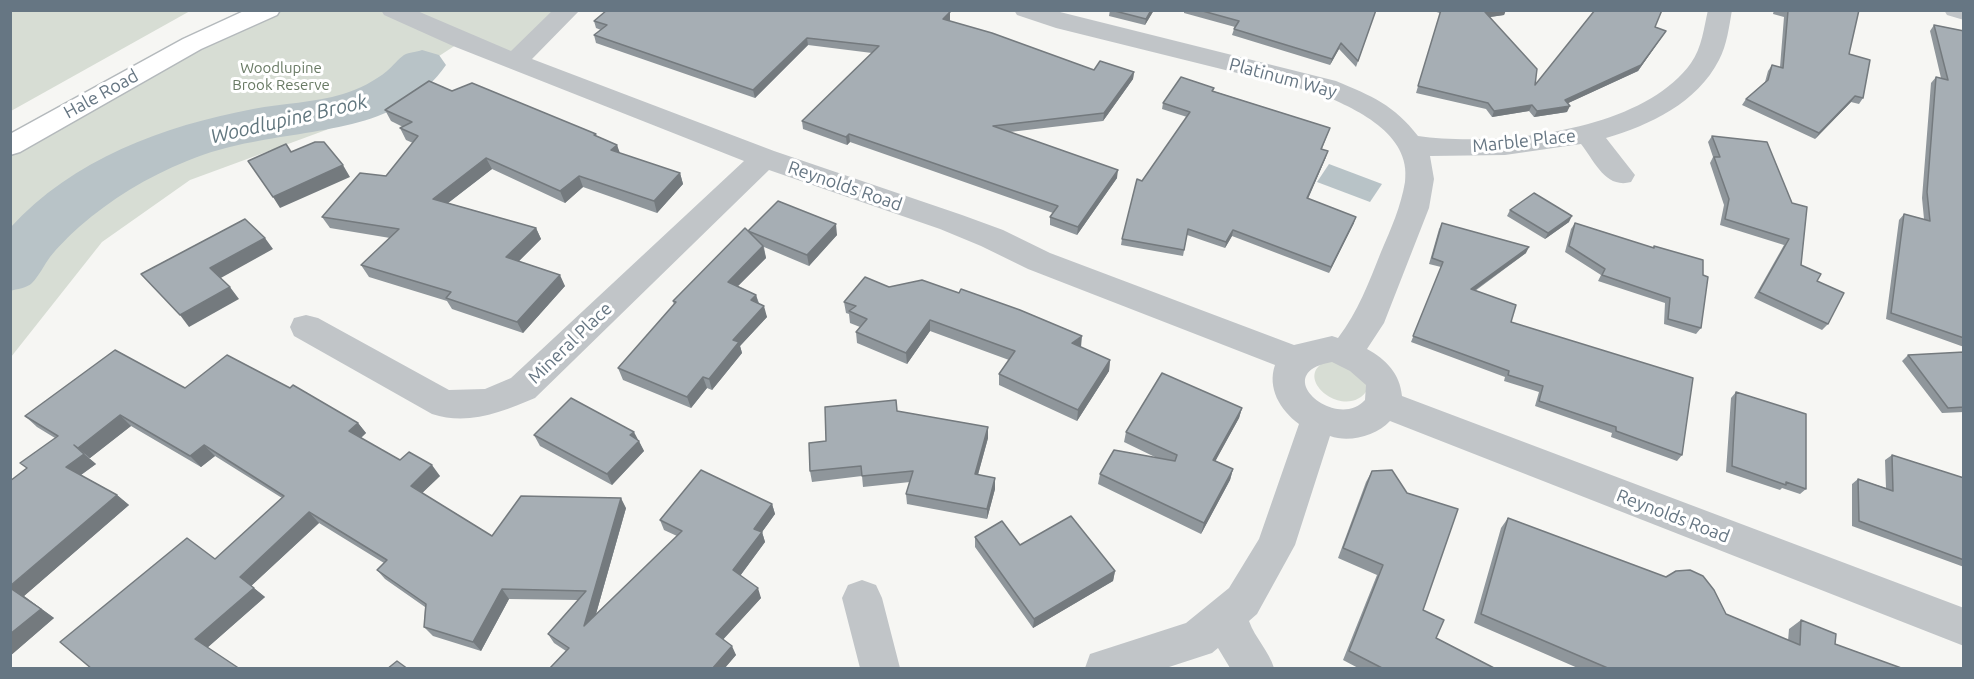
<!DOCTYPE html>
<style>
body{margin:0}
#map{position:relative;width:1974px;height:679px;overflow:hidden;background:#f6f6f3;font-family:Ubuntu,sans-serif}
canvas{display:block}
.frame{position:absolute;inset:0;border:12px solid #667683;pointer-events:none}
</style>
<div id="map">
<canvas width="1974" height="679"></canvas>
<div class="frame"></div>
</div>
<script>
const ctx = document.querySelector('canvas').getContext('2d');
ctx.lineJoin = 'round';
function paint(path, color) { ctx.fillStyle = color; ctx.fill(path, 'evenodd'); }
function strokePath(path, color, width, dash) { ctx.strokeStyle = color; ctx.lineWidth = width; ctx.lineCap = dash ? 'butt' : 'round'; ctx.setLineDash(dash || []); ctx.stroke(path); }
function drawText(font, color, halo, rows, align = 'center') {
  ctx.font = font + ' Ubuntu,sans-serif'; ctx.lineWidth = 6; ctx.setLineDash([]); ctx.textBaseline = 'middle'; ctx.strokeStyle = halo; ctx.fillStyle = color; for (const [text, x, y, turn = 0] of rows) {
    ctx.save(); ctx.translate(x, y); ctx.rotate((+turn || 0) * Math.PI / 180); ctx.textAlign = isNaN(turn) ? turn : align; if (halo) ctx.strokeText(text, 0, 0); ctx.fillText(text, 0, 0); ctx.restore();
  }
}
const green = new Path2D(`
 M11 10H190V11L11 111Z
 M268 11H568L515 61 462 41 326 130 190 180 102 242 11 357V146Z
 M1329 360 1361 370 1368 389C1347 424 1287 376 1329 360Z`);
const water = new Path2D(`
 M1329 164 1382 184 1370 202 1317 182Z`);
const river = new Path2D(`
 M422 50 439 55 446 65C402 129 321 128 253 142 230 146 209 152 187 161 147 177 111 199 79 227 69 236 58 247 50 257 44 265 39 276 32 283 27 288 17 289 10 291V228C73 159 163 126 253 109 283 103 314 103 343 94 359 89 375 81 387 71 393 66 398 59 404 55 409 52 417 52 422 50Z`);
const minor = new Path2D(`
 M381 10H415L511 51 553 10H580L532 59 774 151 962 215 1003 230 1050 253 1294 345 1332 336 1338 338C1358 312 1369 282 1381 252 1391 229 1401 206 1405 182 1412 133 1354 108 1318 93L1056 28 1017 15 1014 10H1052L1336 81C1372 96 1394 105 1418 136 1496 147 1642 132 1691 63 1702 48 1704 27 1708 10H1732C1729 27 1727 45 1719 60 1697 103 1650 125 1606 138L1635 175 1631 182C1606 189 1595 162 1581 144L1505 155 1430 156 1434 179 1429 208 1384 323 1367 349C1386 359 1400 374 1402 396L1964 608V646L1390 421C1376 436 1349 443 1330 436L1295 545 1257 614 1249 621C1255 638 1269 651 1274 668H1230L1218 648 1212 653 1166 668H1085L1090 654 1186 623 1229 588 1259 539 1299 424C1280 410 1267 388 1275 365L1028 269 981 246 940 229 769 170 535 398C502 412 468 426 432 414L294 336 290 327 294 318 306 315 318 318 449 390 485 389 511 378 744 161 453 46 384 15ZM1332 362 1350 371 1366 385 1365 400C1336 432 1267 373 1332 362Z
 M1944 10H1964V20L1947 15Z
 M862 580 876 585 882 598 900 668H860L842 598 848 585Z`);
const major = new Path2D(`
 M246 10H280L277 15 201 49 20 152 10 155V134L183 39Z`);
const wall = new Path2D(`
 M1110 10H1154L1145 25 1109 16Z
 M1184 10H1376L1356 67 1339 49 1330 65 1232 35 1234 29 1235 27 1184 13Z
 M1429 10H1506L1504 15 1490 17 1535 85 1655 27 1666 31 1638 71 1568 103 1567 112 1534 117 1529 111 1492 117 1486 109 1416 93 1440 13Z
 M1774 10H1859L1849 54 1863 98 1859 104 1851 102 1815 139 1742 105 1746 99 1765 82 1768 71 1772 65 1780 67 1784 17 1773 14Z
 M950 20 949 21 1094 70 1134 72 1133 79 1103 121 1010 132 1117 178 1077 235 1050 225V217L1053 213 850 142 847 145 803 129 802 121 872 53 808 45 755 98 596 43 594 35 601 30 596 28 594 21Z
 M1934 25 1964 31V347L1886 319 1899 220 1904 214 1924 219 1922 198 1931 83 1936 77 1941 78 1930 31Z
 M1214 88 1213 91 1330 128 1322 149 1326 157 1308 199 1354 223 1329 273 1232 236 1225 248 1187 235 1183 256 1121 245 1122 239 1142 181 1187 117 1162 109 1163 103Z
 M452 91 597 136 617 145 619 153 680 173 683 184 657 213 583 187 565 203 492 169 448 203 536 228 541 239 519 261 565 286 523 333 452 309 447 301 369 277 361 265 390 238 330 228 322 217 386 176 413 143 406 140 400 128 403 127 391 121 385 110Z
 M1712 136 1767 142 1801 265 1817 281 1828 324 1822 330 1754 298 1784 245 1720 225 1724 205 1710 163 1713 157 1708 142Z
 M1510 210 1569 222 1545 239 1507 216Z
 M1442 223 1526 253 1475 291 1511 322 1682 455 1677 461 1611 437 1612 433 1535 406 1539 392 1504 381 1505 377 1411 342 1441 267 1429 264 1439 229Z
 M1575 223 1653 248 1654 246 1701 328 1696 334 1664 324 1665 303 1598 281 1601 275 1565 252 1571 229Z
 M748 231 837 235 809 266 764 247 766 258 738 286 756 295 759 303 767 317 740 346 742 353 712 390 707 388 691 408 623 380 618 368 674 305 673 301Z
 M889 287 1081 347 1110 360 1109 371 1077 421 999 385V374L1009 360 930 331 907 364 857 343 856 332 860 327 850 323 849 314 846 313 844 302Z
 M1964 352V412L1942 413 1902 361 1908 355Z
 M185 388 358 423 366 433 361 438 400 460 440 476 422 493 492 536 626 508 596 614 677 536 664 530 660 520 772 504 775 514 762 532 765 542 740 576 761 598 723 639 736 655 724 669H549L566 651 554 643 548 634 578 600 509 599 481 651 433 636 424 627 425 607 385 579 377 570 384 563 319 523 251 586 265 597 208 647 92 669 215 559 282 498 215 456 201 467 131 426 90 458H89L96 464 81 475 117 495 129 505 24 596 54 618 10 656 55 438 37 427 25 416Z
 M1736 392 1806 489 1800 494 1782 488 1780 490 1726 472 1731 398Z
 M1242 408 1239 418 1215 461 1233 469 1230 480 1201 534 1098 484 1100 474 1157 458 1124 442 1126 432Z
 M897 411 988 427V438L978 475 995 478V489L987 519 907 504 906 494 910 482 863 487 862 476 812 482 810 471 826 441Z
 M534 435 637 440 639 441 644 451 612 485 540 446Z
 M1892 455 1964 478V567L1852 526V484L1858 479 1886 488 1885 460Z
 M1372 471 1423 610 1436 638 1496 669H1360L1343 660 1377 575 1338 558 1366 482Z
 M1508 518 1726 614 1788 641 1789 629 1801 620 1835 644 1904 669H1580L1474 623 1501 528Z
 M975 537 1020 545 1115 571 1113 581 1033 628 975 547Z`);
const shadedWall = new Path2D(`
 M1151 10H1154L1145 25 1146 19Z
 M1494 10H1506L1504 15 1483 18 1485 12Z
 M950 12V20L943 27V19Z
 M1666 31 1638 71 1562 106 1565 100Z
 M807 38 808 45 755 98 753 90Z
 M1341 43 1339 49 1330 65 1332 59Z
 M1134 72 1133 79 1103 121 1104 113Z
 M1855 96 1851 102 1815 139 1819 133Z
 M1532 105 1529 111 1492 117 1494 111Z
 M1570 106 1567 112 1534 117 1537 111Z
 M849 134 850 142 847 145 846 137Z
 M617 145 621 156 611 150Z
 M1328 151 1326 157 1305 205 1307 198Z
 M486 158 492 169 439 210 433 199Z
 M343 165 350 177 280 208 273 197Z
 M1118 170 1117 178 1077 235 1078 227Z
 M680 173 683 184 657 213 654 201Z
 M579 176 583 187 565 203 560 191Z
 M1572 216 1569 222 1545 239 1548 233Z
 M1356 217 1354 223 1329 273 1331 267Z
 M836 224 837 235 809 266 807 255Z
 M536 228 541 239 512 268 506 257Z
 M1233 230 1232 236 1225 248 1226 242Z
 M265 238 273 249 219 279 210 268Z
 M763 246 766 258 731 293 728 282Z
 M1529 247 1526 253 1468 295 1471 289Z
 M560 275 565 286 523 333 517 322Z
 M230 287 239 299 189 327 180 315Z
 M756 295 759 306 751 300Z
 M764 306 767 317 740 346 742 353 712 390 709 379 733 340Z
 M930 320V331L907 364 906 353Z
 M1082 336 1081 347 1072 343Z
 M1110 360 1109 371 1077 421 1078 410Z
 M703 377 707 388 691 408 687 397Z
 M1242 408 1239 418 1210 471 1213 460Z
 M120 415 131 426 90 458 78 448Z
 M358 423 366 433 357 441 349 431Z
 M988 427V438L975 485V474Z
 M634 432 644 451 612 485 607 474 630 435Z
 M204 445 215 456 201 467 190 456Z
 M84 454 96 464 78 477 66 467Z
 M432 465 440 476 419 496 411 486Z
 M1233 469 1230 480 1201 534 1204 523Z
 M995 478V489L987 519V509Z
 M117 495 129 505 24 596 54 618 10 656V586Z
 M621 498 626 508 590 635 584 626Z
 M772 504 775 514 762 532 765 542 737 580 733 570 754 529Z
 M309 512 319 523 250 587 240 577Z
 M1115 571 1113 581 1033 628 1034 619Z
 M254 588 265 597 207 648 195 639Z
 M758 588 761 598 720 643 716 634Z
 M502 589 509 599 481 651 473 642Z
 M732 646 736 655 724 669H712Z`);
const building = new Path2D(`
 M607 10H945L950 12 943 19 992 33 1094 70 1100 61 1134 72 1104 113 993 126 1118 170 1078 227 1050 217 1058 206 849 134 846 137 802 121 879 46 807 38 753 90 594 35 607 25 594 21Z
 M1111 10H1151L1146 19Z
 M1199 10H1376L1358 61 1341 43 1332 59 1234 29 1239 21Z
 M1441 10H1494L1485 12 1537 69 1535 85 1595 10H1662L1655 27 1666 31 1641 65 1565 100 1570 106 1537 111 1532 105 1494 111 1488 103 1418 86Z
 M1785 10H1859L1849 54 1870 60 1863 98 1855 96 1819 133 1746 99 1768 80 1772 65 1783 68 1788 11Z
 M1934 25 1964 31V338L1891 313 1904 214 1930 221 1927 192 1936 77 1948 80Z
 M1181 77 1214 88 1212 91 1330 128 1321 149 1328 151 1307 198 1356 217 1331 267 1233 230 1226 242 1188 229 1184 250 1122 239 1137 179 1142 181 1190 112 1163 103Z
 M429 81 452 91 472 83 596 134 594 135 617 145 611 150 680 173 654 201 579 176 560 191 486 158 433 199 536 228 506 257 560 275 517 322 446 298 451 292 361 265 399 229 322 217 360 173 386 176 418 136 400 128 412 122 385 110Z
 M1712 136 1767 142 1792 203 1807 207 1801 265 1821 274 1817 281 1844 293 1828 324 1759 292 1789 239 1725 219 1729 199 1714 157H1720Z
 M315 142H324L343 165 273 197 248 161 286 144 291 152Z
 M1534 193 1572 216 1548 233 1510 210Z
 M778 201 836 224 807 255 748 231Z
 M245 219 265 238 210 268 230 287 180 315 141 274Z
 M1442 223 1529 247 1471 289 1516 305 1511 322 1693 378 1682 455 1616 431V427L1539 401 1543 386 1508 375 1509 371 1413 336 1443 262 1432 258Z
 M1575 223 1654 248V246L1703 260V275L1708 277 1701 328 1668 319 1670 298 1602 275 1605 269 1569 246Z
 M745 228 763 246 728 282 756 295 751 300 764 306 733 340 739 342 709 379 703 377 687 397 618 368 676 302 673 301Z
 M865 277 889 287 922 280 959 293 961 289 1020 310 1082 336 1072 343 1110 360 1078 410 999 374 1015 351 930 320 906 353 856 332 867 319 849 311 856 306 844 302Z
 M115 350 185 388 227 355 290 388 293 385 358 423 349 431 400 460 409 452 432 465 411 486 492 536 521 496 621 498 584 626 682 531 660 520 701 470 772 504 754 529 762 532 733 570 758 588 716 634 732 646 712 669H549L569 648 548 634 586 591 502 589 473 642 424 627 426 604 377 570 387 560 309 512 240 577 254 588 195 639 240 669H92L60 642 187 538 215 559 284 496 204 445 190 456 120 415 78 448 74 445 84 454 66 467 117 495 10 586V481L27 468 20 463 58 436 25 416Z
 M1964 352V407L1948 408 1908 355Z
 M1162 373 1242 408 1213 460 1233 469 1204 523 1100 474 1114 450 1175 461 1177 455 1126 432Z
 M1736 392 1806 414V489L1786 482V485L1732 466Z
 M571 398 634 432 630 435 639 441 607 474 534 435Z
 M896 400 897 411 988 427 975 474 995 478 987 509 906 494 913 471 862 476 861 466 810 471 809 443 826 441 825 407Z
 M1892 455 1964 478V560L1859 521 1858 479 1893 491Z
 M1392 470 1407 493 1458 509 1423 610 1444 620 1436 638 1496 669H1384L1349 651 1383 565 1343 548 1372 471Z
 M1071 516 1115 571 1034 619 975 537 1002 521 1020 545Z
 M1508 518 1666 577 1676 571 1690 570 1703 576 1714 590 1726 614 1800 645 1801 620 1836 634 1835 644 1904 669H1610L1481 614Z
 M10 588 41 609 10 634Z
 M397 661 408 669H387Z`);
const farParknames = [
 ["Woodlupine",281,68],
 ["Brook Reserve",281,85]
];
const streetNames = [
 ["Platinum Way",1283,78,15],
 ["Hale Road",101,94,-29],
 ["Marble Place",1524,141,-6],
 ["Reynolds Road",845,186,19],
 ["Mineral Place",570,343,-44],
 ["Reynolds Road",1673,516,21]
];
const waterNames = [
 ["Woodlupine Brook",289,119,-13]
];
paint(green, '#d7ddd4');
paint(water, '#b8c3c7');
paint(river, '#b8c3c7');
strokePath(major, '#b4b9bc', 3);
paint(minor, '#c1c5c8');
paint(major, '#fff');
paint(wall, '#8f969b');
paint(shadedWall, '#747a7e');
paint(building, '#a6aeb4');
strokePath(building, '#747a7e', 1.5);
drawText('15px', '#697a64', '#fff', farParknames);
drawText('18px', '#667683', '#fff', streetNames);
drawText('italic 20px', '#62777f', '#fff', waterNames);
</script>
